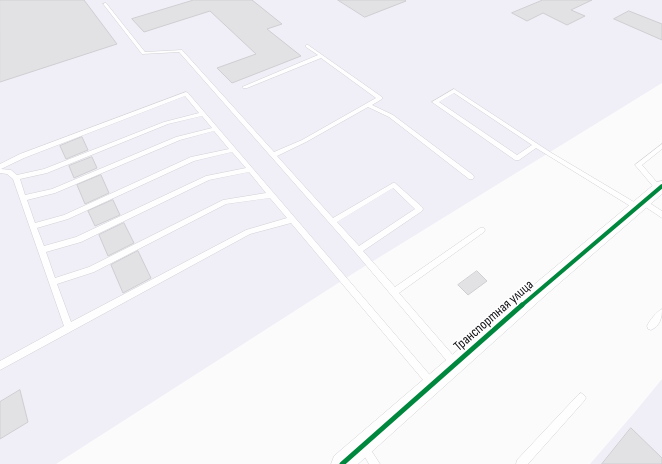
<!DOCTYPE html>
<meta charset="utf-8">
<style>
body{margin:0}
canvas{display:block;background:#fbfbfc}
</style>
<canvas width="662" height="464"></canvas>
<script>
const ctx = document.querySelector('canvas').getContext('2d');
ctx.lineJoin = 'round';
function paint(path, color) { ctx.fillStyle = color; ctx.fill(path, 'evenodd'); }
function strokePath(path, color, width, dash) { ctx.strokeStyle = color; ctx.lineWidth = width; ctx.lineCap = dash ? 'butt' : 'round'; ctx.setLineDash(dash || []); ctx.stroke(path); }
function drawText(font, color, halo, rows, align = 'center') {
  ctx.font = font + ' "Sofia Sans Condensed",sans-serif'; ctx.lineWidth = 3; ctx.setLineDash([]); ctx.textBaseline = 'middle'; ctx.strokeStyle = halo; ctx.fillStyle = color; for (const [text, x, y, turn = 0] of rows) {
    ctx.save(); ctx.translate(x, y); ctx.rotate((+turn || 0) * Math.PI / 180); ctx.textAlign = isNaN(turn) ? turn : align; if (halo) ctx.strokeText(text, 0, 0); ctx.fillText(text, 0, 0); ctx.restore();
  }
}
const built = new Path2D(`
 M0 0H662V83L357 271 56 464H0Z
 M662 379V464H590L635 412Z`);
const building = new Path2D(`
 M0 0H84L117 44 0 82Z
 M194 0H252L282 24 267 29 301 56 232 83 217 68 256 54 210 11 144 32 132 19Z
 M338 0H405L406 1 365 17Z
 M543 0H592L571 10 585 16 567 25 543 13 527 21 512 13Z
 M629 11 662 24V40L614 19Z
 M82 137 88 150 66 159 60 146Z
 M92 157 97 168 74 178 69 166Z
 M101 175 109 193 85 204 77 185Z
 M113 200 120 215 95 226 88 211Z
 M124 223 134 243 108 256 99 235Z
 M138 251 151 278 123 293 111 265Z
 M477 271 487 281 468 295 458 285Z
 M20 390 28 422 0 439V402Z
 M631 428 662 458V464H602Z`);
const service = new Path2D(`
 M105 3H106L145 52 182 50 274 152 302 140 376 98 321 58 247 88H243L242 87 318 55 306 47V45H308L382 97V99L372 105 393 115 473 175 474 177 473 179H469L389 117 368 107 306 142 277 156 333 218 393 183H395L422 207 423 209 422 211 363 251 395 287 480 228H484L485 230 484 232 399 293 458 361 459 364 458 367 455 368 452 367 355 252 179 52 142 54 104 5 103 4ZM393 188 415 209 359 246 337 222Z
 M454 89 550 152 639 205 640 207 639 209H635L536 148 519 160H515L432 102ZM454 93 532 145 517 155 439 102Z
 M186 92 188 93 218 128 435 381 436 384 435 387 432 388 429 387 291 223 250 234 0 370V361L64 326 13 179 7 174 0 173V164L20 154ZM185 96 199 113 164 122 44 169 17 175 11 170 1 169 24 158ZM202 116 212 128 176 137 52 189 25 195 20 179 47 173 168 124ZM214 131 229 149 191 157 64 215 35 223 27 200 55 193 180 140ZM232 152 246 168 206 176 76 237 44 246 37 228 68 219 194 161ZM249 172 266 193 223 200 89 267 55 278 46 252 81 242 209 180ZM270 198 287 218 246 230 71 322 57 284 94 272 226 204Z
 M662 144V149L642 165 661 187 662 189 659 191H657L635 165Z
 M643 199 662 211V218L641 204 640 202 641 200Z
 M662 309C662 318 660 326 651 330L648 329 647 326C650 320 656 312 662 309Z
 M581 393 584 395 586 398 584 401 528 464H516L517 460 578 395Z
 M364 442 367 444 380 464H369L359 447 361 444Z`);
const minor = new Path2D(`
 M662 181V194L548 293 358 464H331L334 456 536 283 657 182Z`);
const cyclewayFar1 = new Path2D(`
 M521 306 662 186`);
const cycleway = new Path2D(`
 M342 464 522 305`);
const streetNames = [
 ["Транспортная улица",494,316,-41]
];
paint(built, '#f0eff7');
paint(building, '#e2e2e5');
strokePath(building, '#cfcfd2', 1);
strokePath(service, '#d2d2d5', 1);
strokePath(minor, '#d2d2d5', 1);
paint(service, '#fefeff');
paint(minor, '#fefeff');
strokePath(cyclewayFar1, '#00873e', 4);
strokePath(cycleway, '#00873e', 5);
drawText('14px', '#0f0e13', '#fff', streetNames);
</script>
